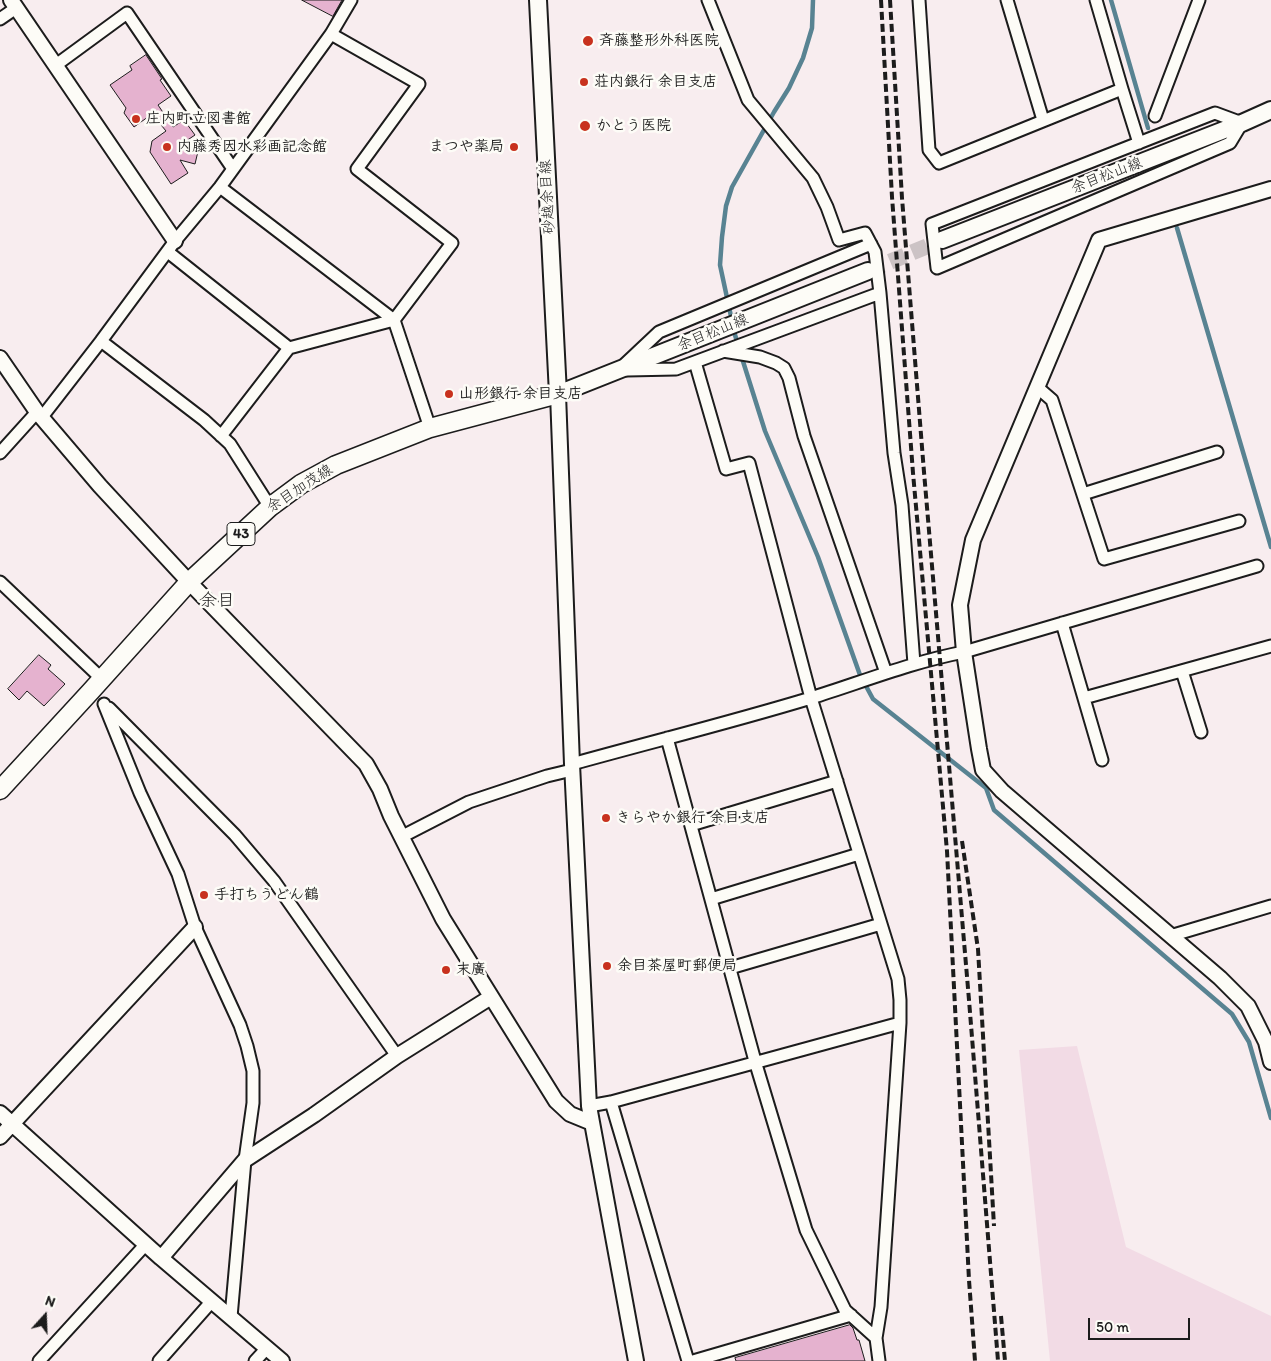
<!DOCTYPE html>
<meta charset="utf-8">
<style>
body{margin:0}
#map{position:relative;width:1271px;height:1361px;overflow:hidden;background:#f8edef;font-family:Itim,sans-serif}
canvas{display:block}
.north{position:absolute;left:20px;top:1291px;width:50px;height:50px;-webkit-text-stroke:4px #fdfcf7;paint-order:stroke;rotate:20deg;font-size:14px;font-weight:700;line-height:20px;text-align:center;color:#1c1c1c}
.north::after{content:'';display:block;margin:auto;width:18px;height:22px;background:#1c1c1c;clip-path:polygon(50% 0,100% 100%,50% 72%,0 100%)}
.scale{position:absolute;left:1088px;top:1318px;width:102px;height:22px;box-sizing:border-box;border:2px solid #1c1c1c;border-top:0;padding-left:6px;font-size:15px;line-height:18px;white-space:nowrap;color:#1c1c1c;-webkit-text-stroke:4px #fdfcf7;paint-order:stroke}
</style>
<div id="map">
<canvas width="1271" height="1361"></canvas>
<div class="north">N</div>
<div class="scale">50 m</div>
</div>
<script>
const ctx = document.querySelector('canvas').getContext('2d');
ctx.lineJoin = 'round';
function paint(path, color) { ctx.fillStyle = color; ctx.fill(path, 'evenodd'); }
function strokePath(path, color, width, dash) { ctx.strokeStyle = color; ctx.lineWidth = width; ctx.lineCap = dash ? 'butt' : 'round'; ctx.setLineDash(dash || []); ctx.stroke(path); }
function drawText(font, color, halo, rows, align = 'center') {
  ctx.font = font + ' Itim,"Klee One",sans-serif'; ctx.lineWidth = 5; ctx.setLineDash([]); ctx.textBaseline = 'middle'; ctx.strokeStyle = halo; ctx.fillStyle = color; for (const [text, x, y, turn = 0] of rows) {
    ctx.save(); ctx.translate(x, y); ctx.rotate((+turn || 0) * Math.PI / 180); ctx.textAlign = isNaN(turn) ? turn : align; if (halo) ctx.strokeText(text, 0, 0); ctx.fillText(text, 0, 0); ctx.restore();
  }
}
const built = new Path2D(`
 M1077 1046 1126 1247 1271 1316V1361H1050L1019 1050Z`);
const stream = new Path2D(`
 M1111 0 1148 128
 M1177 228 1271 547
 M732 321 720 265 722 237 726 206 732 187 774 112 789 88 803 58 812 28 813 0
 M733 328 738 345
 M741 355 765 431 818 557 860 675 873 699 986 788 994 810 1232 1014 1249 1042 1271 1118`);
const building = new Path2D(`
 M302 0H342L333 16Z
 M146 55 162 79 160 80 171 96 158 105 173 127 184 120 195 135 183 143 199 147 195 164 180 160 188 173 171 184 150 152 152 141 166 131 152 114 134 127 124 113 126 108 110 85 132 70 130 66Z
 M39 655 51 665 48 669 65 684 44 706 27 691 19 700 8 689Z
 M850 1325 853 1328 857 1340H859L865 1361H736L735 1358Z`);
const secondaryTunnel = new Path2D(`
 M868 271 942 240`);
const minor = new Path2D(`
 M708 0 748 100 813 178 827 207 839 240 865 233 875 252 880 293 894 453 902 505 914 664
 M919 0 929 150 939 163 1122 89
 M1007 0 1043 120
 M1096 0 1122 89 1139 143
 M0 19 16 8
 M56 65 127 13 233 169
 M1215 113 1242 123 1230 143 937 268 932 224Z
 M1155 116 1199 0
 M220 187 394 320 430 428
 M168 252 289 348
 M101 341 204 420 230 444 270 507
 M723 351 760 357 776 363 784 368 789 378 804 436 886 673
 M695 362 726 469 749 463 811 698 898 979 900 1000V1023L881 1307 876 1338 879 1361
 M625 364 659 332 871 244
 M627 370 676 369 880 293
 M1037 387 1052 400 1104 559 1239 521
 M42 417 101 341 175 241 220 187 331 34 351 0
 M221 436 289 348 394 320 452 243 357 169 419 84 331 34
 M0 453 37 412
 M1083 494 1217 452
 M0 582 102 679
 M1062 623 1102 760
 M1182 671 1201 732
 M1084 698 1271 646
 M104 704 140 793 178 874 195 927 240 1025 247 1046 253 1071V1103L245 1160 231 1317
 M109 708 235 835 274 881 397 1056
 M667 738 755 1061 806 1230 845 1310 876 1338
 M572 764C651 742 732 722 811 698 862 682 912 662 964 652L1257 566
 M691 825 837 781
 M401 837 469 802 547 776 572 770
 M711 899 859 854
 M1170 936 1271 906
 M730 968 881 924
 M611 1102 688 1361
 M589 1106 611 1102 900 1023
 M39 1361 146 1244
 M159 1361 212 1301
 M255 1361 267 1348
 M693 1361 851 1315`);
const tertiary = new Path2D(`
 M11 0 175 241
 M1271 189 1099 240 973 540 960 605 964 652 979 749 983 770 1002 791 1220 978 1248 1006 1266 1042 1271 1062
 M0 358 37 412 100 486 189 582 366 764 380 789 391 816 443 919 556 1101 570 1114 592 1123
 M558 394 572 764 589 1106 636 1361
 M0 1113 161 1258 282 1361
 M0 1137 195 927
 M161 1258 245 1160 314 1115 397 1056 491 997`);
const secondary = new Path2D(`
 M538 0 558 394 868 271
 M942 240 1242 123 1271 110`);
const primary = new Path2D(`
 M0 790 91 691 189 582 270 507 301 484 336 465 430 428 558 394`);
const rail = new Path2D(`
 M881 0 892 197 913 473 947 851 969 1280 975 1361
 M890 0 902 198 924 472 969 1000 998 1361
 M962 841 978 949 994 1226
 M1001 1316 1005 1361`);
const markers = [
 [588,41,6,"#c8321e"],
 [584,82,5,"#c8321e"],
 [136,119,5,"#c8321e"],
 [585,126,6,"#c8321e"],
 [167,147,5,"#c8321e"],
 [514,147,5,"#c8321e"],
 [449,394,5,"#c8321e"],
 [606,818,5,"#c8321e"],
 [204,895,5,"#c8321e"],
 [607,966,5,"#c8321e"],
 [446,970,5,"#c8321e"]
];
const shields = [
 [241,534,28]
];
const shieldNames = [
 ["43",241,534]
];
const poiNames = [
 ["斉藤整形外科医院",599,41],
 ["荘内銀行 余目支店",594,82],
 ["庄内町立図書館",146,119],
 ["かとう医院",596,126],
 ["内藤秀因水彩画記念館",177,147],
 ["まつや薬局",504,147,"right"],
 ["山形銀行 余目支店",459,394],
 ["きらやか銀行 余目支店",616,818],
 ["手打ちうどん鶴",214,895],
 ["余目茶屋町郵便局",617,966],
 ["末廣",456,970]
];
const streetNames = [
 ["余目松山線",1107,176,-21],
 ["砂越余目線",548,197,-93],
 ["余目松山線",713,333,-22],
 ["余目加茂線",300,489,-33]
];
const quarterNames = [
 ["余目",217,601]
];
paint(built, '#f2dbe5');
strokePath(stream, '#588392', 4.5);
paint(building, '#e5b2cf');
strokePath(building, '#1c1c1c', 1);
strokePath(secondaryTunnel, '#ccc3c5', 16, [16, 8]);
strokePath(minor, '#1c1c1c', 15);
strokePath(tertiary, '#1c1c1c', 18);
strokePath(secondary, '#1c1c1c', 20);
strokePath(primary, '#1c1c1c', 21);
strokePath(minor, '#fdfcf7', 11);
strokePath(tertiary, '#fdfcf7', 14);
strokePath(secondary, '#fdfcf7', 16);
strokePath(primary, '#fdfcf7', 18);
strokePath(rail, '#1c1c1c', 4, [8, 4]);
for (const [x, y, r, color] of markers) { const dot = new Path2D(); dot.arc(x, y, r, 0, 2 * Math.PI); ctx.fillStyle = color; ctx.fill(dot); strokePath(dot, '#fdfcf7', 2); }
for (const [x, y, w] of shields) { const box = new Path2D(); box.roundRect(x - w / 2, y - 11.5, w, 23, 4); ctx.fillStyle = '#fdfcf7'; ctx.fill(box); strokePath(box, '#1c1c1c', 1); }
drawText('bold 14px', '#1c1c1c', null, shieldNames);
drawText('bold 15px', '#1c1c1c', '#fdfcf7', poiNames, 'left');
drawText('15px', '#1c1c1c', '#fdfcf7', streetNames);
drawText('18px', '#1c1c1c', '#fdfcf7', quarterNames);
</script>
